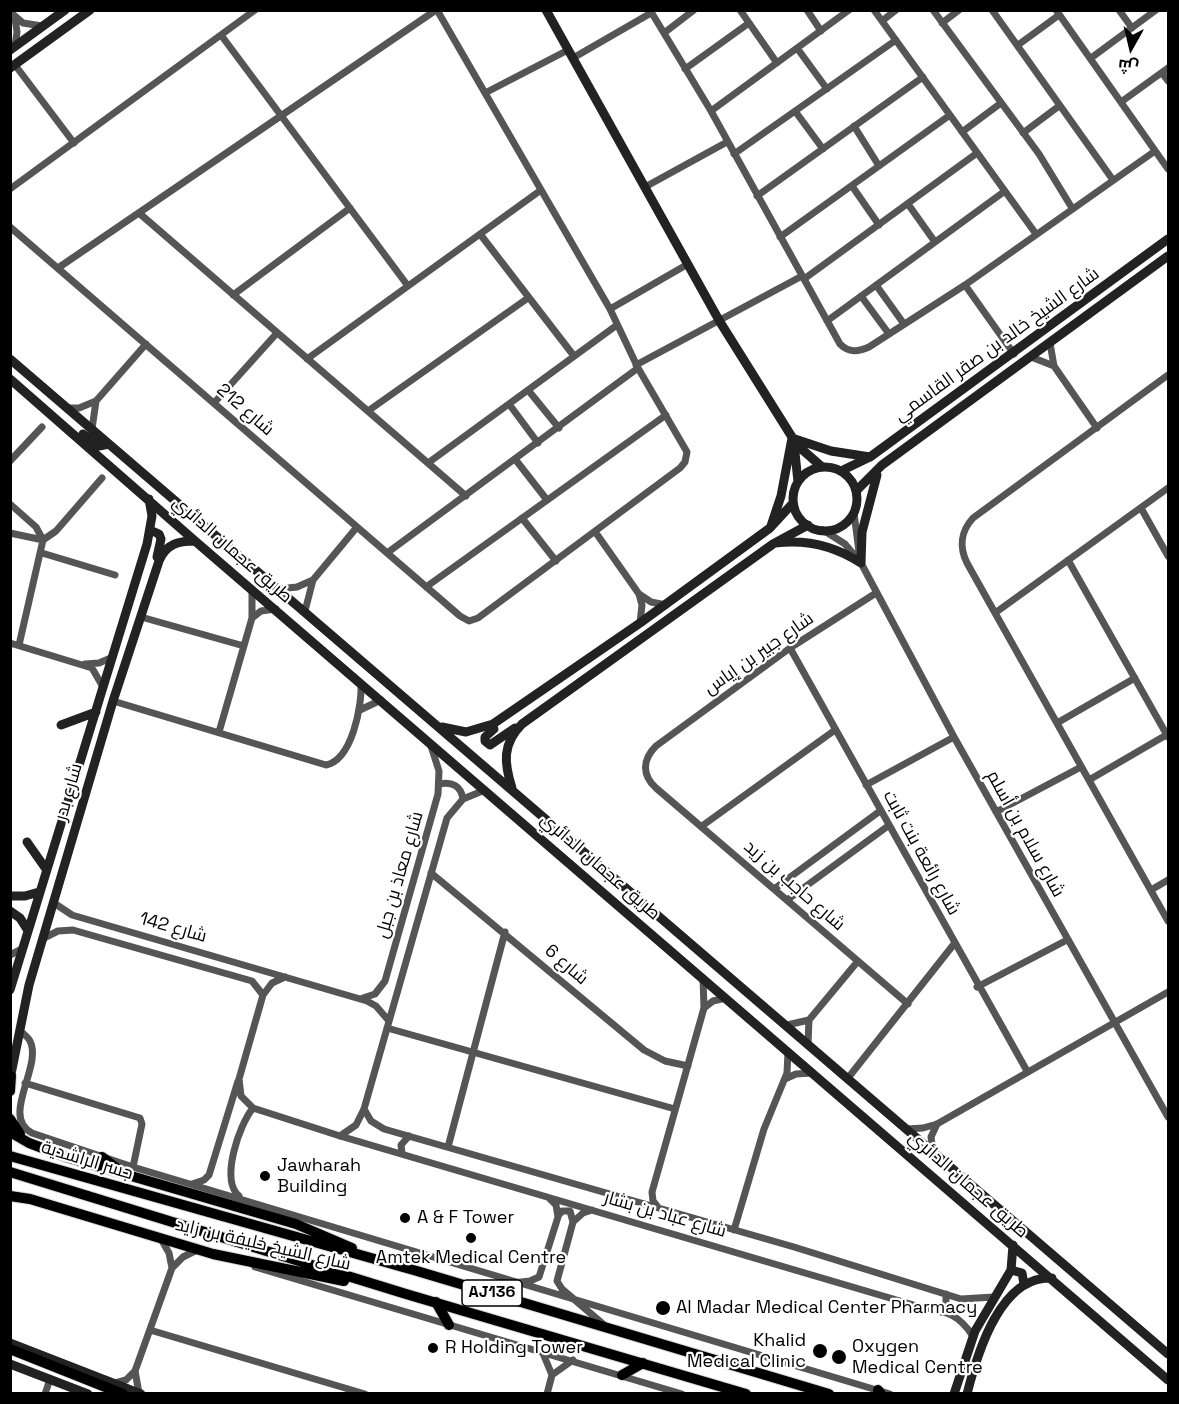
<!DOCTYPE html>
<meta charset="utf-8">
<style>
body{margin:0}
#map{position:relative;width:1179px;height:1404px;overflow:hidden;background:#fff;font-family:"Space Grotesk",Cairo,sans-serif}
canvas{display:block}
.frame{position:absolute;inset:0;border:12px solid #000;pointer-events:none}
.north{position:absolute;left:1101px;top:18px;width:60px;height:60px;-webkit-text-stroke:4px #fff;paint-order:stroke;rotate:188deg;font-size:16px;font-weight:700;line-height:24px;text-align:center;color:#000}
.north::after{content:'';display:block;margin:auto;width:21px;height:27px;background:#000;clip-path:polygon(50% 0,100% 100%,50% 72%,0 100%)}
</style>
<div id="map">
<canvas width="1179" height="1404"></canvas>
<div class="frame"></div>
<div class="north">ش</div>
</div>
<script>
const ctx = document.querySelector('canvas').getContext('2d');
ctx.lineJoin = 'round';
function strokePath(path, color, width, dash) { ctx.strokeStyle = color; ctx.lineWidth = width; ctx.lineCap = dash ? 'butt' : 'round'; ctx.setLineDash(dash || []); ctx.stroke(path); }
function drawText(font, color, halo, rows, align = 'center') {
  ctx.font = font + ' "Space Grotesk",Cairo,sans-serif'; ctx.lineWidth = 4.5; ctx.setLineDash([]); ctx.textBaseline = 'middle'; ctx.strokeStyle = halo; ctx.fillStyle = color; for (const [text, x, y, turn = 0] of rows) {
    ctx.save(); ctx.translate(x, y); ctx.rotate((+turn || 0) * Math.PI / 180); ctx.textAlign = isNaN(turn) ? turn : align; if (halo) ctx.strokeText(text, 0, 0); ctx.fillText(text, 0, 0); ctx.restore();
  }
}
const street = new Path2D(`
 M650 10 711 111 840 344C849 353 858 352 869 347L965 285 1155 151
 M740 10 777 63
 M807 10 821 31
 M874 10 1036 234
 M933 10 1039 154 1072 208
 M992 10 1113 180
 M1056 10 1168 169
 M1119 10 1132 28
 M10 12 23 23 42 26
 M15 18 17 32 15 46
 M882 21 896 10
 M942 23 959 10
 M664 33 694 10
 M221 35 408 286
 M1018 45 1059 15
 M797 48 827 89
 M573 58 651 13
 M1091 58 1156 10
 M15 65 74 143
 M685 69 749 23
 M1162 73 1168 81
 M485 93 568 50
 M1121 102 1168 68
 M711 111 849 10
 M795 111 823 149
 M854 126 879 166
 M962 132 1001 103
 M1023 133 1059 106
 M734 154 896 40
 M852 186 879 225
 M645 187 727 142
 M10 189 255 10
 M757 196 923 77
 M908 204 935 242
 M139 213 466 496
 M10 227 460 616 469 621 478 618 680 468 685 462 687 452 638 368 610 309 437 10
 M480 234 574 356
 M780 237 950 115
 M58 268 436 10
 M804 279 977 153
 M876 285 904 324
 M965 285 1014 354
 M233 295 350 208
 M861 296 889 334
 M610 309 688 264
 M827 321 1005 191
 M1050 343 1054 366 1097 428
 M1031 357 1054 366
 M307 359 541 190
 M636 365 802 276
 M1168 375 973 518C961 531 959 547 967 563L1168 921
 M528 390 559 428
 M214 403 277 333
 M509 404 538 443
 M68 408H79L96 401
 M368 411 528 298
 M92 429 96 401 146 344
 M515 459 547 500
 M10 461 42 427
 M428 463 617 325
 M10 504 36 527 43 540 19 645
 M1141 508 1168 556
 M854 513 859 552
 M522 518 556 561
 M823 530 845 544 861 563 954 737 1168 1117
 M10 533 43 540
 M596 533 639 594 642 605 640 623
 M43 540 56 531 102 478
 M42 553 115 575
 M387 553 638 368
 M1068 560 1168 737
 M426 587 666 415
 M279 589 297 587 313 580
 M876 593 790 648 656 746C642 760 642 775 656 788L908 1004
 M639 594 651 602 666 605
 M305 611 313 580 357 527
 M995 613 1168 488
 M141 617 244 646
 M252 618 261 611 276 609
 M10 643 92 668 103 687
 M790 648 1027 1071
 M85 664 99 663 113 657
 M113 701 326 765C352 760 362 706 361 684
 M360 710 381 700
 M1057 723 1135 678
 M219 732 252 618V590
 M1089 780 1168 734
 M439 784C452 781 461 786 463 799
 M866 785 954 737
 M996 812 1081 767
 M702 826 835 730
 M431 873 644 1050 665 1061 688 1066
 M774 889 880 811
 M1151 890 1168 880
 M787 900 888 826
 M54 903 72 915 367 1001 376 1006 389 1021
 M44 938 58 931 73 930 252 981 263 995
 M10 955 22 949
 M285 977 272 983 263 995 239 1079 241 1096 253 1108 340 1136 917 1306C944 1312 956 1311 973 1336
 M977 987 1067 940
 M363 998 375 994 385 981 438 794 439 771 431 746
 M704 1008 713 1001 726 998
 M787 1025 809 1020
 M387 1028 675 1109
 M20 1031C24 1034 28 1037 30 1041 43 1066 0 1117 32 1133L133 1167 890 1394
 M808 1043 809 1020 858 961
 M848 1078 954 944
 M785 1079 796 1074 812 1073
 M25 1083 140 1118 142 1124 133 1167
 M364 1109 371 1121 384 1129 794 1247 961 1299 994 1297
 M907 1129 923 1128 937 1124 1168 992
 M340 1136 356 1125 364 1109 447 818 463 799 485 790
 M448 1147 505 932
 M933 1151 931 1137 937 1124
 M402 1153 401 1145 409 1136
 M192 1184 204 1180 209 1175 238 1081
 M239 1196C220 1180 239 1125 253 1108
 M657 1206 653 1201 652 1192 704 1008 703 978
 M592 1210 583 1213 573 1222 557 1281 562 1289 603 1324
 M558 1216 562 1211H570L573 1222
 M734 1230 764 1129 787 1073 788 1052
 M161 1239 169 1253 172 1268
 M255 1267 682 1394
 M478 1287 530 1281 539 1277 558 1217 556 1205 549 1198
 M941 1312 946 1305V1294
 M150 1330 365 1394
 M542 1351 552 1375
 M115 1383 126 1380 135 1371
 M139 1393 135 1371 172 1268 183 1257 197 1250
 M45 1394 50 1379
 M547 1394 552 1375 573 1360`);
const secondary = new Path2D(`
 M546 10 720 322 797 445 822 467
 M10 50 65 10
 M10 68 90 10
 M10 359 1168 1354
 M10 379 195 541 1168 1380
 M83 434 99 446 109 444
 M792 438 831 451 870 457
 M794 443 798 482
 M793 499a32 32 0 1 1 64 0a32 32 0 1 1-64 0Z
 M841 471 870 457 1168 239
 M856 491 882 465 1168 256
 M771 526 781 496 792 438
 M150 530 159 534 161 539 157 557
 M775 543C806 539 835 546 861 563
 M861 563 862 532 877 475
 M61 725 96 712
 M442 727 466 732 493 724 640 623 770 528 793 503
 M494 729 485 737V741L490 745 515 728
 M512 788C504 763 502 744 522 724L773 544 808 525
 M27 842 46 869
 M10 896H25L39 892
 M10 911 20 918 27 929
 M10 990 147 544 152 516 149 499
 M10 1079 29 985 113 701 159 561C166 544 178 541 195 541
 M1011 1270 1022 1273 1024 1284
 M10 1343 141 1394
 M10 1364 88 1394
 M954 1394 975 1331 1011 1270 1013 1245
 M967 1394C977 1354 1000 1275 1052 1278`);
const primary = new Path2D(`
 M10 1091 11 1076
 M10 1119 20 1134
 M10 1132 29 1143 66 1157 296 1224 352 1248
 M10 1156 417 1271 829 1394
 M102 1157 119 1170
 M10 1172 406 1294 746 1394
 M10 1196 30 1199 213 1254 344 1281
 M436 1302 449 1325
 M10 1349 123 1394
 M622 1375 643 1363
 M878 1390 881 1394`);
const markers = [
 [265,1176,6,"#000"],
 [405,1218,6,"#000"],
 [471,1238,6,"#000"],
 [663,1308,8,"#000"],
 [433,1348,6,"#000"],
 [820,1351,8,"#000"],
 [839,1357,8,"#000"]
];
const shields = [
 [492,1293,60]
];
const shieldNames = [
 ["AJ136",492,1293]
];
const streetNames = [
 ["شارع الشيخ خالد بن صقر القاسمي",997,345,-36],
 ["212 شارع",245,410,41],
 ["طريق عجمان الدائري",232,550,41],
 ["شارع جبير بن إياس",759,654,-35],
 ["شارع بدر",69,792,-74],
 ["شارع سلام بن أسلم",1025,834,61],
 ["شارع رائعة بنت ثابت",921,853,61],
 ["طريق عجمان الدائري",600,867,41],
 ["شارع معاذ بن جبل",400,875,-74],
 ["شارع حاجب بن زيد",794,886,41],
 ["شارع 142",173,928,16],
 ["شارع 6",566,965,41],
 ["جسر الراشدية",87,1161,17],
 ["طريق عجمان الدائري",968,1185,41],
 ["شارع عباد بن بشار",665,1215,16],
 ["شارع الشيخ خليفة بن زايد",263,1245,13]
];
const poiNames = [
 ["Jawharah",277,1166],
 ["Building",277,1187],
 ["A & F Tower",417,1218],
 ["Amtek Medical Centre",471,1258,"center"],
 ["Al Madar Medical Center Pharmacy",676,1308],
 ["Khalid",806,1341,"right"],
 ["Medical Clinic",806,1362,"right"],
 ["Oxygen",852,1347],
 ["Medical Centre",852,1368],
 ["R Holding Tower",445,1348]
];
strokePath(primary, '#dbdbdb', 12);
strokePath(street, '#555', 7);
strokePath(secondary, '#222', 9);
strokePath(primary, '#000', 10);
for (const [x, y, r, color] of markers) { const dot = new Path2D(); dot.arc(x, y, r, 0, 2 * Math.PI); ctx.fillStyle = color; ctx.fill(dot); strokePath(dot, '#fff', 2); }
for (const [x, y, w] of shields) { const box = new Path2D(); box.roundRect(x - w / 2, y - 13, w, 26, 4.5); ctx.fillStyle = '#fff'; ctx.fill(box); strokePath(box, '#000', 1.5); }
drawText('bold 16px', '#000', null, shieldNames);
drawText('18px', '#000', '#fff', streetNames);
drawText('18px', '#000', '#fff', poiNames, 'left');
</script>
